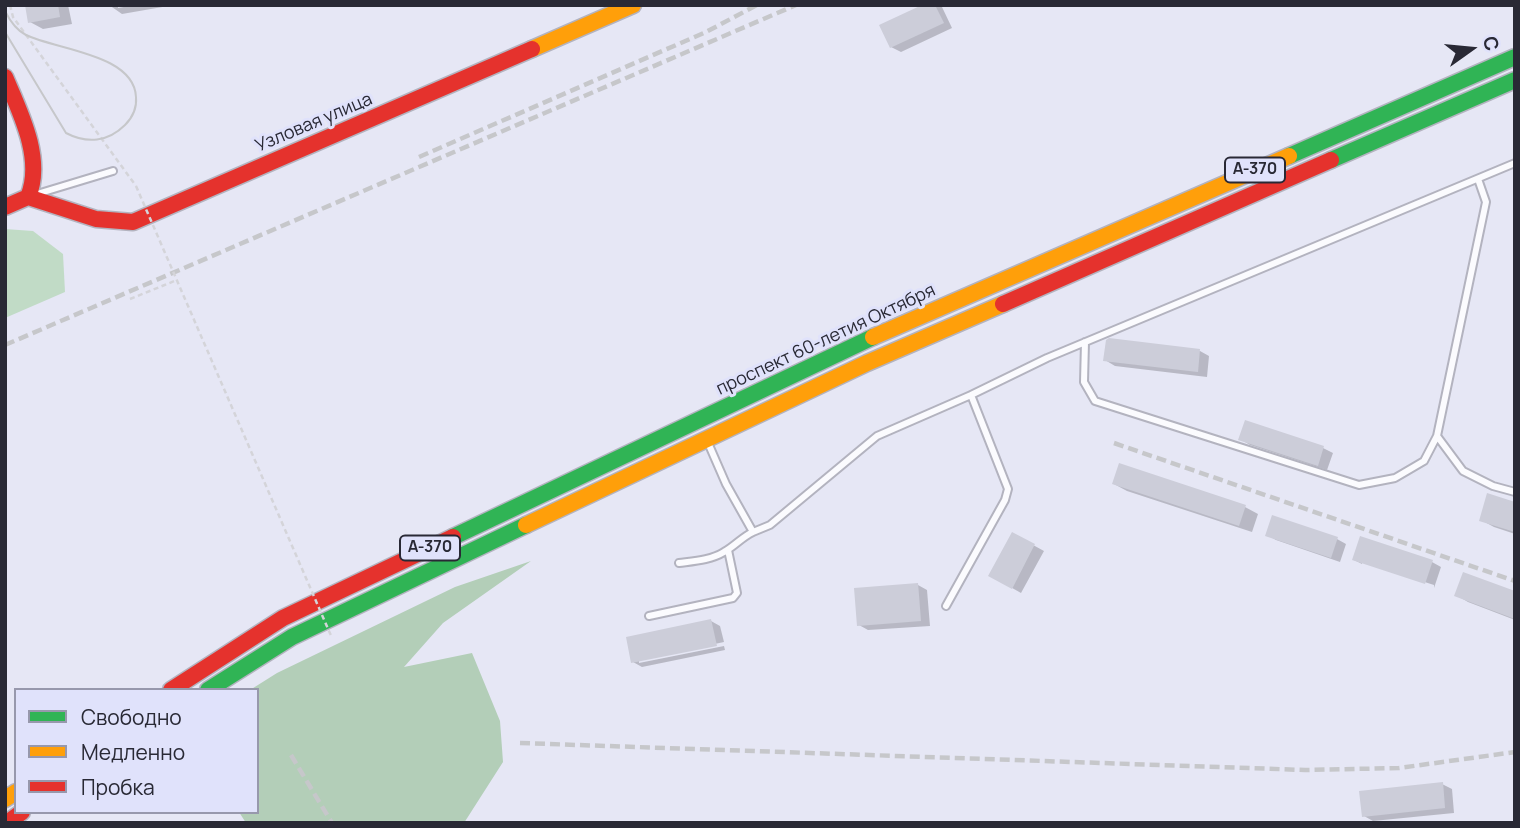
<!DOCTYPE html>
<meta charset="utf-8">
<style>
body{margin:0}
#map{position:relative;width:1520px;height:828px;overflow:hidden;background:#e6e7f5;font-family:Manrope,sans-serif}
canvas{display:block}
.frame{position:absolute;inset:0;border:7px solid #292935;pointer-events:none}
.legend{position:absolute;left:14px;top:688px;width:245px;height:126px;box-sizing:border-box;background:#e0e2fb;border:2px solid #9798ac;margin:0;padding:9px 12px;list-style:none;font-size:21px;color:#292935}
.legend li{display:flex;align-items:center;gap:14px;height:35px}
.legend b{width:35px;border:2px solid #9798ac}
.north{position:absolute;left:1436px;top:14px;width:70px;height:70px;-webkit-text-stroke:5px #e0e2fb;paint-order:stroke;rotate:75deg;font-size:19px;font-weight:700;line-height:28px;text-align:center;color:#292935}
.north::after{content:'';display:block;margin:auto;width:24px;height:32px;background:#292935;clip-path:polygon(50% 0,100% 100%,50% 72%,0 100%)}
</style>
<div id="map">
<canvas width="1520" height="828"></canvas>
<div class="frame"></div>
<ul class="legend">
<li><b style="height:9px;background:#30b455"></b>Свободно</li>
<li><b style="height:9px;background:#ff9f0a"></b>Медленно</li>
<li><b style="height:9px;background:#e5322d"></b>Пробка</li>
</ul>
<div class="north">С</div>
</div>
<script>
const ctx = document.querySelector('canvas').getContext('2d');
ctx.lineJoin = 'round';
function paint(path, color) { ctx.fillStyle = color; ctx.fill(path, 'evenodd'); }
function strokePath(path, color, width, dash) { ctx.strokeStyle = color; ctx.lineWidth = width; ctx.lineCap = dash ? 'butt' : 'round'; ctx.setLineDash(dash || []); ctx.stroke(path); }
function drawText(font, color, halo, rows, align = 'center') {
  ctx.font = font + ' Manrope,sans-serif'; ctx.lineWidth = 6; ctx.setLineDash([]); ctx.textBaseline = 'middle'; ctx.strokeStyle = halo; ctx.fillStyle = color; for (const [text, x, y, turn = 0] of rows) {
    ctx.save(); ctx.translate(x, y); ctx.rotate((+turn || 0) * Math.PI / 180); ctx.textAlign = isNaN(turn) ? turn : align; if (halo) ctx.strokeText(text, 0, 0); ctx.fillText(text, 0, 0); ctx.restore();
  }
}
const green = new Path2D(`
 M5 229 33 231 63 254 65 292 5 318Z`);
const forest = new Path2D(`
 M531 561 443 623 404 667 472 653 500 721 503 762 464 823H246L239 812H257V690H250L277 673 455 587Z`);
const shadow = new Path2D(`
 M27 5H68L72 24 43 29 30 22Z
 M109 5H118V8L135 5H174L122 14Z
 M926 5 942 7 952 28 901 52 891 47Z
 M1200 351 1209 356 1207 377 1115 366 1105 360Z
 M1246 422 1323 448 1333 453 1327 470 1250 445 1240 439Z
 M1114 484 1245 507 1258 514 1252 532 1127 491Z
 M1515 504V534L1494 527 1481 520Z
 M1013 534 1044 551 1021 593 991 576Z
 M1267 535 1337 539 1346 544 1340 562 1276 540Z
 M1354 560 1432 562 1441 567 1434 588V585L1362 562V564Z
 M918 585 927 590 930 626 868 630 859 625Z
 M1515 593V620L1468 602 1456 595Z
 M711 621 720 626 724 642 639 660V663L724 646 725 650 642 667 633 662Z
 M1442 784 1452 789 1454 813 1373 821 1364 816Z`);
const building = new Path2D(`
 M25 5H58L60 17 28 23Z
 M922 5H935L944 23 890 48 879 25Z
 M1109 338 1200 349 1198 372 1103 361 1106 340Z
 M1245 420 1324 446 1318 466 1238 440Z
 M1119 463 1246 505 1239 526 1112 484Z
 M1487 493 1515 502V532L1479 521Z
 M1272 515 1338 537 1331 558 1265 536Z
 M1012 532 1035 544 1012 589 988 576Z
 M1360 536 1433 560 1425 584 1352 560Z
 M1463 572 1515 591V619L1454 596Z
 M918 583 921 621 857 626 854 588Z
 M711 619 717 646 631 663 626 637Z
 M1443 782 1445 808 1362 817 1359 791Z`);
const path = new Path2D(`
 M10 5 13 17 136 186
 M130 299 177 280`);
const lane = new Path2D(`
 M1478 179 1486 202 1437 436 1463 471 1493 486 1515 492
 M37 194 113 171
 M1085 342 1084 382 1095 401 1359 485 1395 478 1424 461 1437 436
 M709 445 726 484 753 532 770 525 877 436 971 395 1047 358 1515 163
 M679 563C694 561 711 560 724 552 735 546 742 537 753 532
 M946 606 1005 500 1008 489 971 395
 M649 616 733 598 737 593 728 550`);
const fast = new Path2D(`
 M1289 156 1515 57
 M1331 160 1515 80
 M453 537 873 337
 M208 690 292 637 526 525`);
const slow = new Path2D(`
 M532 49 633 5
 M873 337 1289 156
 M526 525 867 363 1003 304
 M5 799 16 792`);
const jam = new Path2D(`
 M5 77C20 112 44 159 28 197
 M5 207 28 197 96 219 133 222 532 49
 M1003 304 1331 160
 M171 690 283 618 453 537
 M7 823 22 812`);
const tram = new Path2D(`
 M5 11C10 21 16 30 26 35 57 50 134 54 136 97 137 108 133 117 125 125 108 142 87 144 66 133L5 32`);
const rail = new Path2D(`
 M419 157 706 32 757 5
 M5 345 796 5
 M1114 443 1515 581
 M520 743 1305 770 1399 768 1515 752
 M291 755 332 823`);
const pathBridge = new Path2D(`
 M136 186 332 638`);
const shields = [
 [1255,170,60],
 [430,548,60]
];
const shieldNames = [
 ["А-370",1255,170],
 ["А-370",430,548]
];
const streetNames = [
 ["Узловая улица",314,123,-23],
 ["проспект 60-летия Октября",826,340,-25]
];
paint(green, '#c1dbc6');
paint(forest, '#b3ceb8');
paint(shadow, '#0003');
paint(building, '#cccdd9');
strokePath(lane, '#b3b3bf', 10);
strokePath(fast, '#b3b3bf', 19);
strokePath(slow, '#b3b3bf', 19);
strokePath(jam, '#b3b3bf', 19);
strokePath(path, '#d4d4d9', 2.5, [5, 3.5]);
strokePath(lane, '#fbfbfe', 6);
strokePath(fast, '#30b455', 16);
strokePath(slow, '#ff9f0a', 16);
strokePath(jam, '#e5322d', 16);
strokePath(tram, '#c6c7ca', 2);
strokePath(rail, '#c6c7ca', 4.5, [10, 5]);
strokePath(pathBridge, '#d4d4d9', 2.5, [5, 3.5]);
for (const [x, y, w] of shields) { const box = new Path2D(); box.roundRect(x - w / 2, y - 12.5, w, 25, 5); ctx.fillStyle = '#e0e2fb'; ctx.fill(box); strokePath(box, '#292935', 2); }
drawText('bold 16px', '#292935', null, shieldNames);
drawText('18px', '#292935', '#e0e2fb', streetNames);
</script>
